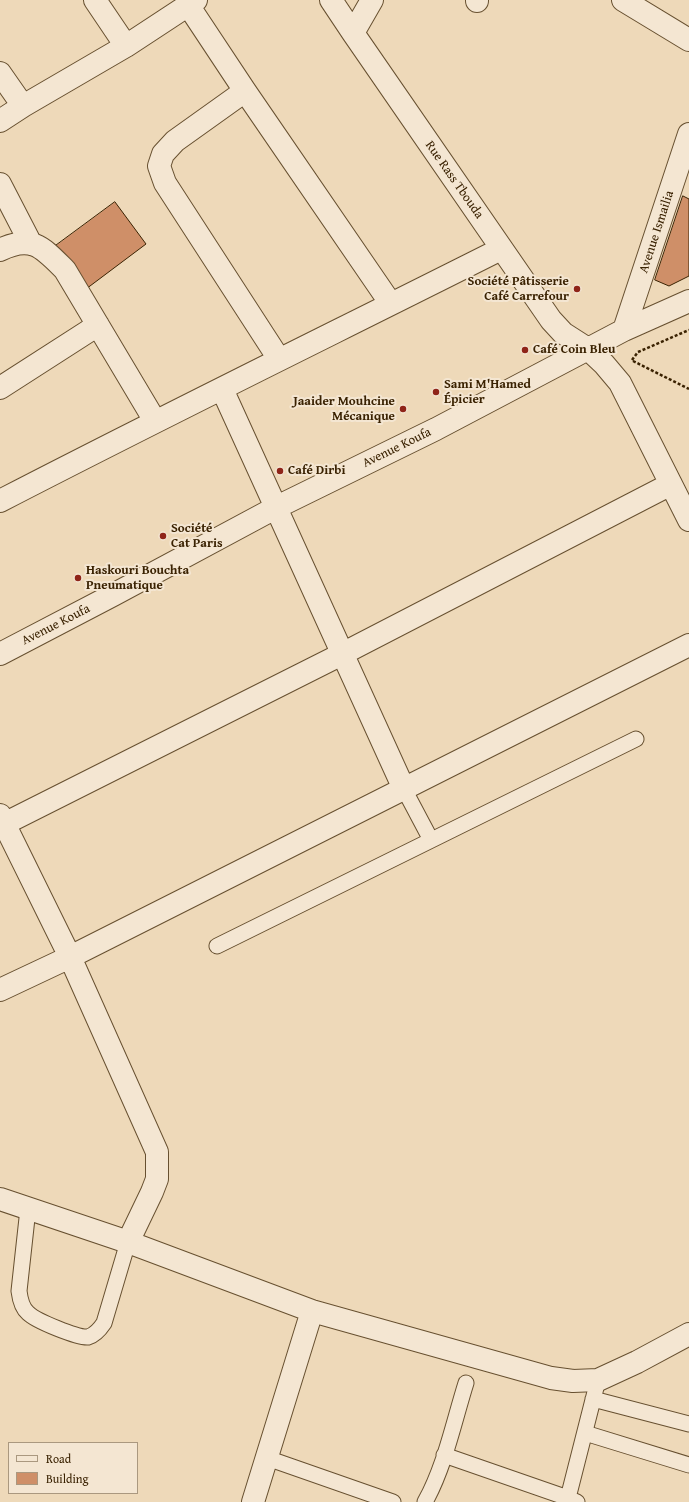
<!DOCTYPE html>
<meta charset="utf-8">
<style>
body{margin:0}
#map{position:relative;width:689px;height:1502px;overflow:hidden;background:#eed9b9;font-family:"Gentium Book Plus",serif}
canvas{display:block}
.legend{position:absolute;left:8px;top:1442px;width:130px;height:52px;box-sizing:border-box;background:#f4e6d2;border:1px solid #aa987f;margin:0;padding:5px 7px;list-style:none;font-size:12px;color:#3a2202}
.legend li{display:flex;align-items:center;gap:8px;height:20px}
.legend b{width:20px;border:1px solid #aa987f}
</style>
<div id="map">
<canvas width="689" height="1502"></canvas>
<ul class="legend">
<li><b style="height:5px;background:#f4e6d2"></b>Road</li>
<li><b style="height:11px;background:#cf8f68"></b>Building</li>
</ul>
</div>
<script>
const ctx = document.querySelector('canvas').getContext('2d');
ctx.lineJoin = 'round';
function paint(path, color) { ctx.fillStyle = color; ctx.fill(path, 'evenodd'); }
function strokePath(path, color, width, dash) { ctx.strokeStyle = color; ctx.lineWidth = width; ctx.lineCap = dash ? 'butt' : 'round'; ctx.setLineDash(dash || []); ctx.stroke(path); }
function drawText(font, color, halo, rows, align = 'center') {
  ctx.font = font + ' "Gentium Book Plus",serif'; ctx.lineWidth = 4; ctx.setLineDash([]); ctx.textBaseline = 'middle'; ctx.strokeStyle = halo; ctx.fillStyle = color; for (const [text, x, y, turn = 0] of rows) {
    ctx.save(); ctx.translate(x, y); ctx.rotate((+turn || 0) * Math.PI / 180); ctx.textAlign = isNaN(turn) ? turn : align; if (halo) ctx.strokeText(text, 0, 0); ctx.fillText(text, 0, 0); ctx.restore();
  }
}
const building = new Path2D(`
 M683 196 689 199V276L669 286 655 280Z
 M115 202 146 244 86 289 54 247Z`);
const path = new Path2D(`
 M632 360 638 352 689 330
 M633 361 689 389`);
const lane = new Path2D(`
 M404 789 431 840
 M217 946 636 739
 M28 1209 19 1291C20 1299 22 1308 28 1313 36 1321 78 1338 88 1337 95 1335 100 1329 104 1323L128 1242
 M593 1399 689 1424
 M585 1433 689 1465
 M444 1455 568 1498
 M267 1458 393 1502
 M425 1502C445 1466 454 1421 466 1383
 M577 1502 568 1498 598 1380`);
const street = new Path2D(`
 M95 0 126 46
 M331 0 353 33 551 320 563 333 588 349 604 364 620 383 689 520
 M623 0 689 40
 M477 1V0
 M188 5 245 91 391 304
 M353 33 372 0
 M0 73 23 106
 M245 91 175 141 163 154 159 166 165 183 279 359
 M0 121 23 106 126 46 196 0
 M0 184 31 244
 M0 250C32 234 43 248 65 270L155 421
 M624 330 689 134
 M0 388 98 325
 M222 389 404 789
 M0 501C166 415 334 333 501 249
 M0 654 113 595 277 507 436 429 624 330 689 301
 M0 815 70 957 157 1152V1179L152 1192 128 1242
 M0 826 342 654 671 484
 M0 990 70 957 689 645
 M0 1199 128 1242 312 1311 551 1378 573 1381 598 1380 637 1362 689 1334
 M253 1502 312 1311`);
const markers = [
 [577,289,4,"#8f2418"],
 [525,350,4,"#8f2418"],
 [436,392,4,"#8f2418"],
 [403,409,4,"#8f2418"],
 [280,471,4,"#8f2418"],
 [163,536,4,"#8f2418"],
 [78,578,4,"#8f2418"]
];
const streetNames = [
 ["Rue Rass Tbouda",454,180,55],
 ["Avenue Ismailia",657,232,-72],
 ["Avenue Koufa",397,448,-26],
 ["Avenue Koufa",56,625,-27]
];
const poiNames = [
 ["Société Pâtisserie",569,282,"right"],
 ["Café Carrefour",569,297,"right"],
 ["Café Coin Bleu",533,350],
 ["Sami M'Hamed",444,385],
 ["Épicier",444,400],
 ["Jaaider Mouhcine",395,402,"right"],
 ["Mécanique",395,417,"right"],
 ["Café Dirbi",288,471],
 ["Société",171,529],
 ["Cat Paris",171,544],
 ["Haskouri Bouchta",86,571],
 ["Pneumatique",86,586]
];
paint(building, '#cf8f68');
strokePath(building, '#3a2202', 1);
strokePath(lane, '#675030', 17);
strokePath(street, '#675030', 24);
strokePath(path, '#3a2202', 2.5, [3, 2]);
strokePath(lane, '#f4e6d2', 15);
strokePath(street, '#f4e6d2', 22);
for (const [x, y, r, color] of markers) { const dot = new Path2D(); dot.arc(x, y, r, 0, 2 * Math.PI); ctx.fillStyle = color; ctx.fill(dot); strokePath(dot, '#f4e6d2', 1.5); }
drawText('13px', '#3a2202', '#f4e6d2', streetNames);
drawText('bold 13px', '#3a2202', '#f4e6d2', poiNames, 'left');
</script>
